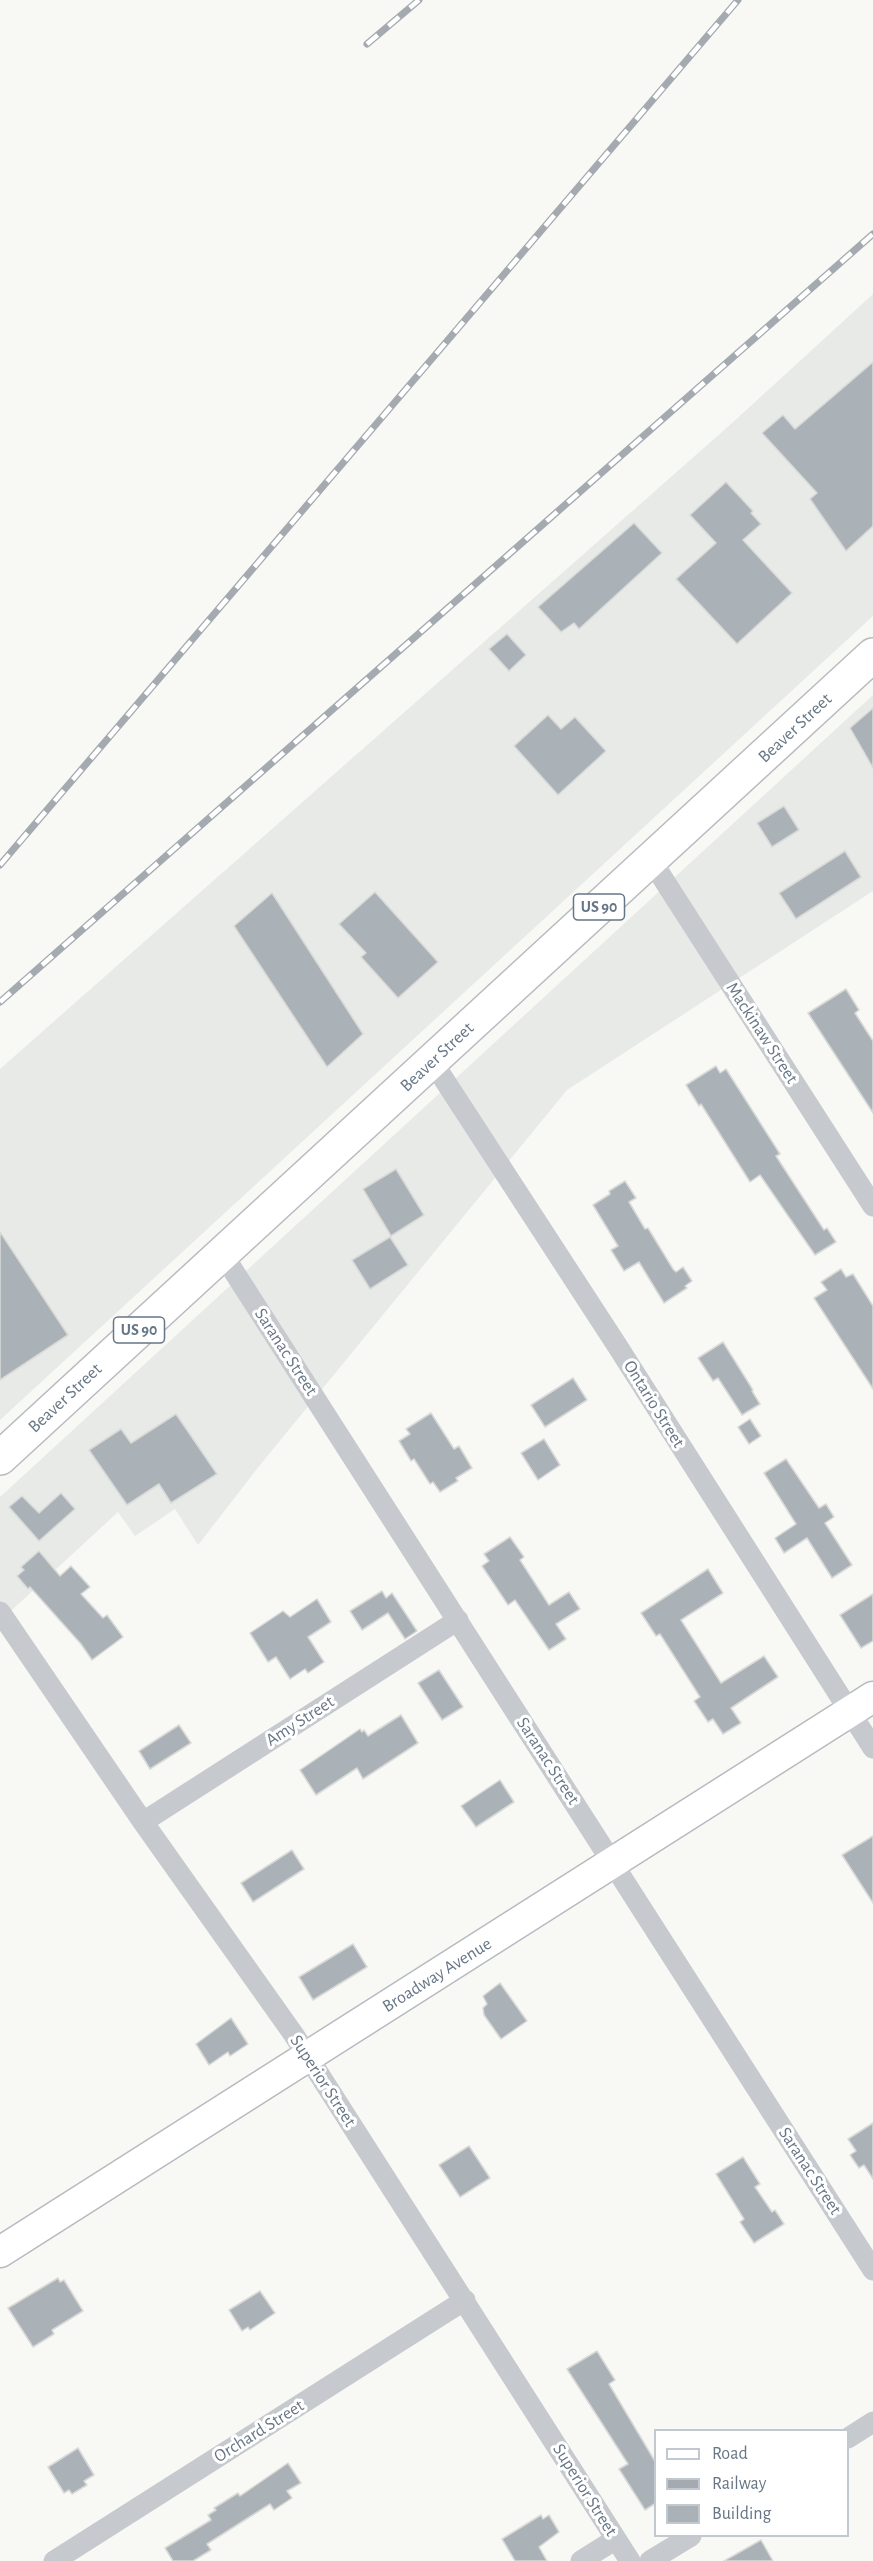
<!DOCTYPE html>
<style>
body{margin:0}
#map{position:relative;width:873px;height:2561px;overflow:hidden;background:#f8f8f5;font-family:"Alegreya Sans",sans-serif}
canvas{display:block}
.legend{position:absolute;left:654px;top:2429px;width:195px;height:108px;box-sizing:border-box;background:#fff;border:2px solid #c2c8cf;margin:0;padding:8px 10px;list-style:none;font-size:18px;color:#677686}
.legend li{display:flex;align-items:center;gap:12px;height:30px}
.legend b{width:30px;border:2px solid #c2c8cf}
</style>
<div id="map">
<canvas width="873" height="2561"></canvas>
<ul class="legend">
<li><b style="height:8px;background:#fff"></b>Road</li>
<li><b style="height:8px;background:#a4aab0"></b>Railway</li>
<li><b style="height:16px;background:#aab2b8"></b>Building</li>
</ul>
</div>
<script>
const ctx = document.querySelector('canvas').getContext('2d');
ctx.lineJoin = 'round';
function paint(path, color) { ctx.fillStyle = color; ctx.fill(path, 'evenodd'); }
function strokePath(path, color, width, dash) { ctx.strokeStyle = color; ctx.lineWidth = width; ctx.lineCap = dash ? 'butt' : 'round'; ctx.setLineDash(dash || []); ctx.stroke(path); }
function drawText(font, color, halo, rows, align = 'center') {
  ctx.font = font + ' "Alegreya Sans",sans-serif'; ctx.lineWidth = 6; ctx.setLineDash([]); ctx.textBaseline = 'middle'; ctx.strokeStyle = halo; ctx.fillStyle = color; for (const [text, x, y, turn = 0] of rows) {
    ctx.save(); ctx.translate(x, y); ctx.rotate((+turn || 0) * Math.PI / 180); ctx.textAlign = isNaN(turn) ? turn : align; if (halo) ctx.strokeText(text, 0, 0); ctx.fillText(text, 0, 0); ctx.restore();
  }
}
const built = new Path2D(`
 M873 294V616L0 1420V1069L731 424Z
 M873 695V891L567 1090 260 1465 198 1545 175 1509 135 1536 118 1512 0 1621V1497Z`);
const building = new Path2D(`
 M873 362V526L846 551 810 499 817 493 762 433 783 415 795 429Z
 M726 482 753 511 751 513 761 524 743 540 792 593 737 644 676 579 716 543 690 515Z
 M634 523 662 553 579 629 574 623 561 632 538 607Z
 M507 634 526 655 509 671 489 649Z
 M873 708V768L850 728Z
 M548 715 561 729 575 717 606 751 558 795 514 746Z
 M784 806 799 830 772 847 757 823Z
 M845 851 861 877 796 919 779 893Z
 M375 892 438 962 398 998 361 957 366 953 339 924Z
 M272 893 363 1034 327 1067 234 926Z
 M846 989 859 1010 855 1013 873 1041V1113L808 1013Z
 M716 1066 720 1073 726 1069 780 1154 776 1156 824 1230 827 1228 836 1242 815 1255 760 1175 750 1182 701 1104 699 1106 686 1085Z
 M396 1169 424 1215 391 1236 363 1189Z
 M625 1181 636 1198 629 1202 645 1229 648 1228 673 1269 676 1272 683 1267 692 1281 685 1286 687 1288 664 1303 639 1262 624 1271 611 1250 618 1246 593 1205 610 1194 609 1191Z
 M0 1232 68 1335 0 1380Z
 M390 1237 408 1265 370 1289 352 1260Z
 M841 1269 846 1277 853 1274 873 1306V1389L814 1298 827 1290 821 1282Z
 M723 1342 753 1390 752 1391 760 1404 742 1415 718 1378 713 1381 698 1358Z
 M573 1378 587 1400 545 1427 531 1405Z
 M431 1413 454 1449 459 1446 472 1468 456 1478 458 1481 440 1492 433 1482 430 1484 414 1459 411 1461 399 1441 410 1434 406 1429Z
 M176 1414 217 1474 171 1503 159 1484 127 1505 89 1450 121 1429 131 1443Z
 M750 1419 761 1436 749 1444 738 1427Z
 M544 1439 560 1465 538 1480 521 1453Z
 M786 1459 819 1508 826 1504 834 1517 825 1523 852 1565 832 1578 807 1538 784 1553 775 1538 796 1524 764 1473Z
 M61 1493 75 1509 39 1541 9 1507 22 1496 39 1513Z
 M510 1537 524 1557 520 1560 549 1605 569 1592 580 1609 556 1624 566 1639 549 1650 515 1600 508 1605 482 1566 489 1561 484 1554Z
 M39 1551 60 1576 71 1566 90 1587 81 1594 103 1618 107 1615 123 1637 92 1660 81 1644 30 1587 28 1589 17 1576 24 1570 21 1567Z
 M708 1569 723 1593 681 1620 721 1683 764 1656 778 1677 731 1708 741 1723 723 1734 713 1719 708 1722 694 1701 700 1697 660 1634 656 1636 641 1613Z
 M382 1591 386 1598 392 1593 417 1631 405 1639 388 1613 362 1630 350 1611Z
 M873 1594V1641L861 1648 840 1615Z
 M317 1599 331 1622 308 1637 324 1662 308 1673 305 1669 290 1679 276 1657 268 1662 250 1633 283 1611 290 1617Z
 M439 1670 463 1707 442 1720 418 1683Z
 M401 1715 418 1743 363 1779 357 1768 316 1795 300 1770 360 1729 362 1732 364 1730 368 1736Z
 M179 1725 191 1743 150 1769 139 1751Z
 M500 1780 514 1802 476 1827 461 1806Z
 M873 1836V1903L842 1855Z
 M292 1850 304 1869 253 1902 241 1883Z
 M353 1944 367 1967 313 2000 299 1977Z
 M500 1983 527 2021 501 2039 484 2015 483 2008 487 2004 483 1996Z
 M231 2018 248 2044 230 2056 228 2052 209 2065 196 2044Z
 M873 2123V2179L864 2165 859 2168 850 2155 856 2151 848 2139Z
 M469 2146 490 2178 460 2197 439 2165Z
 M743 2157 760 2184 755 2187 772 2212 775 2210 784 2224 754 2243 740 2222 744 2219 716 2174Z
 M58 2278 60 2282 64 2280 83 2311 52 2330 54 2334 33 2347 8 2308Z
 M260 2291 275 2313 250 2330 248 2327 242 2331 229 2310Z
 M597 2351 615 2380 609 2384 656 2463V2503L645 2510 619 2469 628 2464 567 2369Z
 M78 2448 94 2475 84 2481 87 2485 72 2494 69 2490 64 2493 48 2467Z
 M288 2463 301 2483 287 2491 292 2498 274 2510 270 2504 207 2544 211 2550 193 2561H173L165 2548 211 2520 208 2515 216 2510 214 2508 238 2493 240 2496Z
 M541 2515 543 2519 549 2515 559 2532 539 2547 547 2561H515L502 2539Z
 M761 2540 773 2561H724Z`);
const street = new Path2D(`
 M651 860 873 1206
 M432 1061 618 1347 873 1748
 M222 1253 873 2270
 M0 1612 143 1822 294 2035 630 2561
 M143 1822 458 1620
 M848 2438 873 2422
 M54 2561 465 2300
 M581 2561 616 2539
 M650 2561 691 2536`);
const secondary = new Path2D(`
 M0 2252 873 1697`);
const primary = new Path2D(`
 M0 1458 873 655`);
const rail = new Path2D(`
 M367 44 419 0
 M0 865 738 0
 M0 1002 873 234`);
const shields = [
 [599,907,51],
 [139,1330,51]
];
const shieldNames = [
 ["US 90",599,907],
 ["US 90",139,1330]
];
const streetNames = [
 ["Beaver Street",795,728,-43],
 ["Mackinaw Street",762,1033,57],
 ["Beaver Street",437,1057,-43],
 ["Saranac Street",286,1352,57],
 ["Beaver Street",65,1398,-43],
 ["Ontario Street",654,1404,58],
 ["Amy Street",300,1721,-33],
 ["Saranac Street",548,1761,57],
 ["Broadway Avenue",437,1975,-32],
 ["Superior Street",323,2081,57],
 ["Saranac Street",810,2171,57],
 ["Orchard Street",259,2431,-32],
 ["Superior Street",585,2490,58]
];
paint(built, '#e8eae8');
paint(building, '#aab2b8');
strokePath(building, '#d9dad8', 1.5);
strokePath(secondary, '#b6bbc0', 33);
strokePath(primary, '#b7bbbf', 36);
strokePath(street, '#c6c9cd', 21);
strokePath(secondary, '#fff', 30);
strokePath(primary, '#fff', 33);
strokePath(rail, '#a4aab0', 7);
strokePath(rail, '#fff', 4.5, [14]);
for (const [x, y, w] of shields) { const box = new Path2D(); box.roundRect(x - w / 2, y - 13, w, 26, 4.5); ctx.fillStyle = '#fff'; ctx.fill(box); strokePath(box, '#677686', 1.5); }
drawText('bold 16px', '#677686', null, shieldNames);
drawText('18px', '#677686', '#fff', streetNames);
</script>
